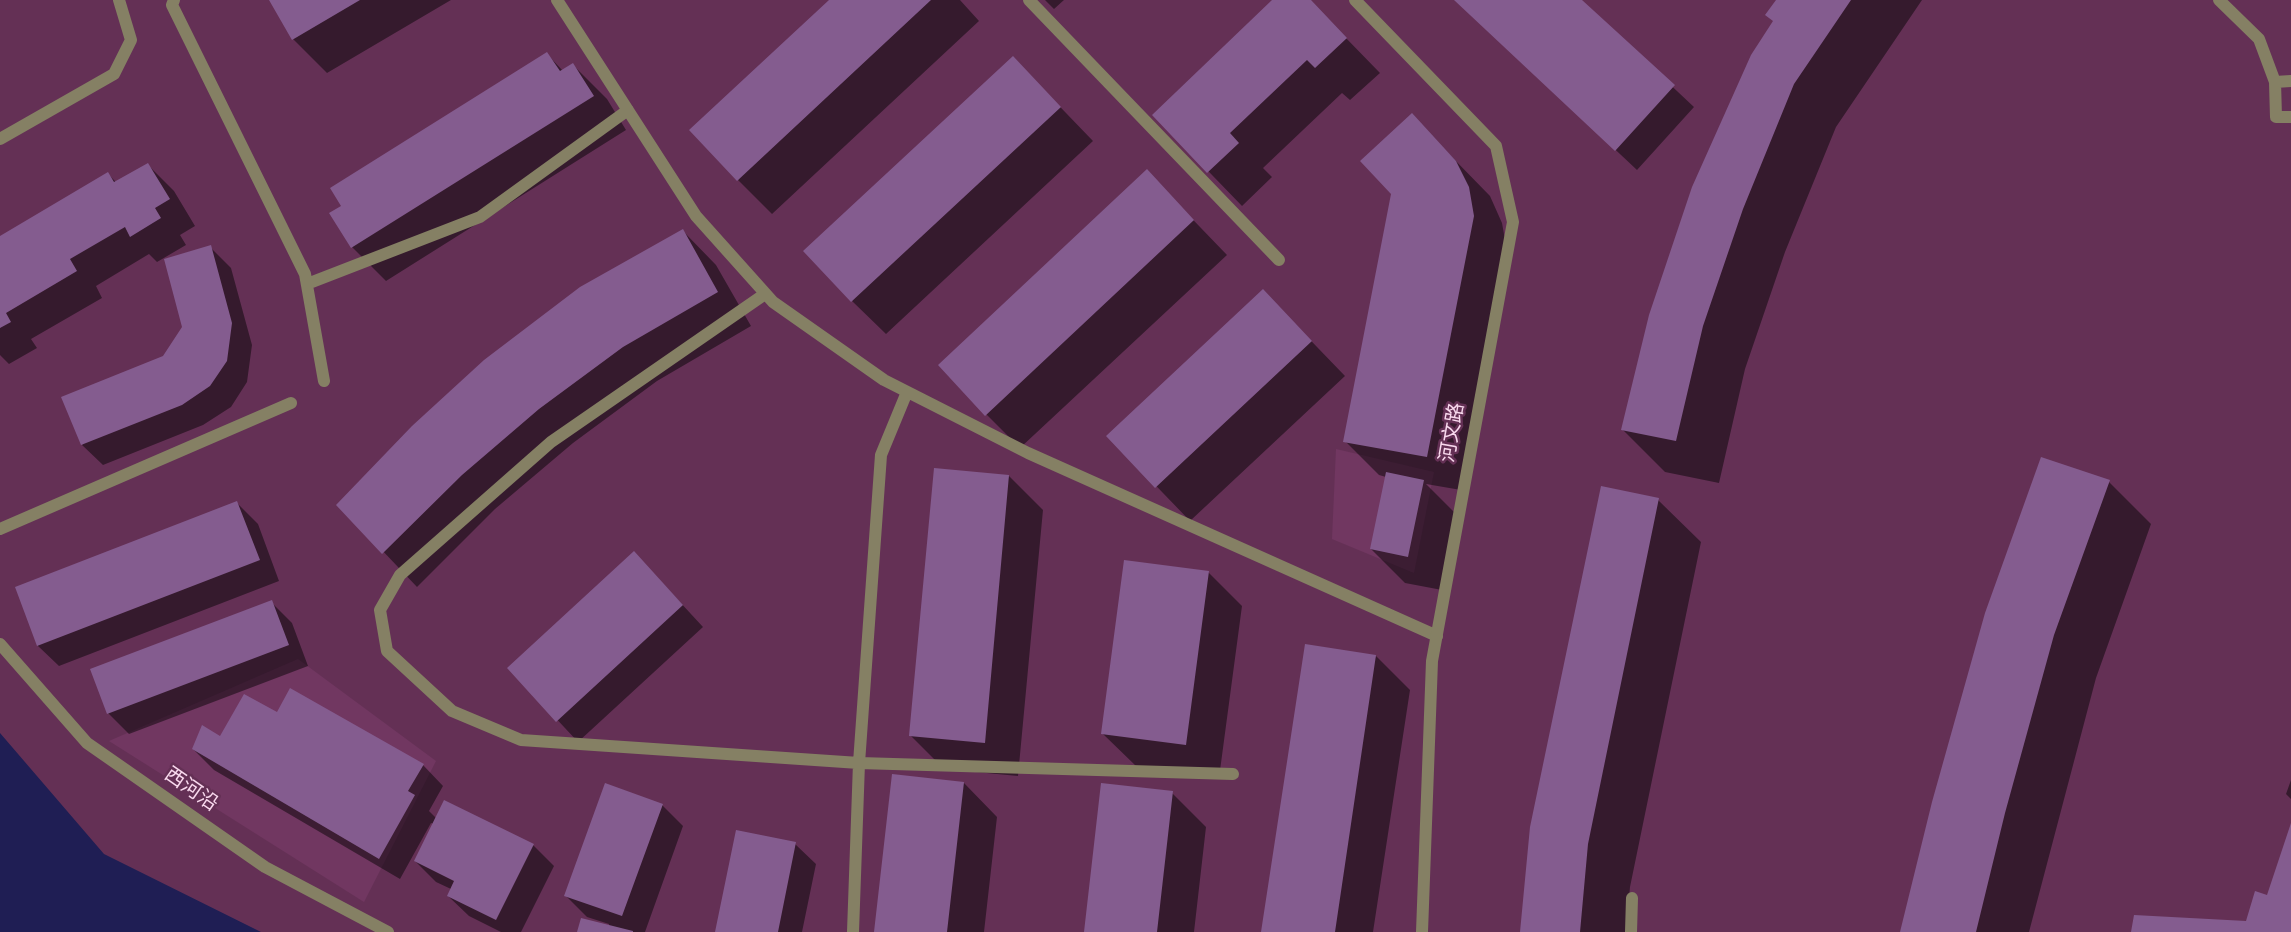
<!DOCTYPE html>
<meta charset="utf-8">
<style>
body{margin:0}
canvas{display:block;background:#643055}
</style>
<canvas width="2291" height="932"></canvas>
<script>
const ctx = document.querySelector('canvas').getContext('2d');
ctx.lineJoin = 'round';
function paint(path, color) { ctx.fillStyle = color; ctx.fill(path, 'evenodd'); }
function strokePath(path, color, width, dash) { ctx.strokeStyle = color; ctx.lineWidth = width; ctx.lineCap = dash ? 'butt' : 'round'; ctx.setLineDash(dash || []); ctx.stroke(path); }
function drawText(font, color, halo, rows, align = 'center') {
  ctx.font = font + ' Overpass,"Noto Sans SC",sans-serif'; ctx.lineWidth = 5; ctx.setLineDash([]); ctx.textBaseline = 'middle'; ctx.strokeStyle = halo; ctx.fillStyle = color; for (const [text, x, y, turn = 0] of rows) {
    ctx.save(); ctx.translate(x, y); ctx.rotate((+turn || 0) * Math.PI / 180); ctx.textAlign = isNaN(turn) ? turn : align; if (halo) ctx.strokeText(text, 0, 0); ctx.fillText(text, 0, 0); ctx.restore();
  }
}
const built = new Path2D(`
 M1336 449 1434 472 1414 573 1332 539Z
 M298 659 436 761 364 902 109 741Z`);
const water = new Path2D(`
 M0 733 104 854 261 932H0Z`);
const shadow = new Path2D(`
 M271 0H451L327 73 293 39Z
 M831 0H960L979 21 772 214 738 180Z
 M1045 0H1064L1054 9Z
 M1274 0H1309L1380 73 1350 100 1342 93 1263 168 1272 177 1242 206 1154 115Z
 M1456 0H1580L1694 107 1637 170Z
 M1778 0H1922L1836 127 1785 252 1745 369 1719 483 1665 472 1622 429 1775 22Z
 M547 54 563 71 573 65 607 99 626 130 386 281 352 247Z
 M1013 58 1093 141 886 334 852 301Z
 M1412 116 1490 196 1502 223 1507 251 1461 490 1426 484 1458 516 1442 590 1405 583 1371 549 1386 477 1379 475 1345 441Z
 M148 165 174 191 195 226 180 235 186 245 157 262 149 254 96 286 102 298 31 339 37 348 9 364 0 355V237L108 174 117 183Z
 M1147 172 1227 255 1020 448 986 414Z
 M683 231 716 265 751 326 657 381 573 443 495 509 417 587 339 505Z
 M210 247 231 268 252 345 247 382 231 407 203 425 103 465 82 445 164 357 184 327Z
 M1263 291 1345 376 1190 521 1108 436Z
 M1009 476 1043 510 1018 776 944 769 910 735Z
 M2109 482 2151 524 2096 678 2029 932H1902Z
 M1658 500 1701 542 1630 887 1626 932H1521Z
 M237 503 258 524 279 581 59 666 38 646 17 588Z
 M1208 572 1242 606 1219 778 1137 767 1103 734Z
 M654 574 703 627 578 742 509 668Z
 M271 602 292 623 308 666 129 734 108 713Z
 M1376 656 1410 690 1373 932H1263Z
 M277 714 423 765 443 786 429 811 437 819 533 845 554 866 521 932H501L469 916 448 896 451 889 436 882 415 861 434 824 431 823 400 879 214 770 193 749Z
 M2291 780V799L2286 794Z
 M964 783 997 817 984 932H876Z
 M1172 793 1206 827 1194 932H1085Z
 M662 805 683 826 645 932H579L609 927V924L587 917 566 896Z
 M795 844 816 864 802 932H716Z`);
const building = new Path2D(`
 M269 0H360L292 40Z
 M829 0H931L737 181 689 130Z
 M1272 0H1311L1347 38 1315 68 1307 60 1230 133 1239 143 1207 173 1152 115Z
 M1454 0H1582L1675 85 1615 151Z
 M1776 0H1851L1794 84 1743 209 1703 326 1676 441 1621 430 1649 315 1692 187 1751 55 1773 21 1765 15Z
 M547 52 560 71 573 63 594 96 351 248 329 213 341 206 330 188Z
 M1013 56 1061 107 851 302 803 251Z
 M1412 113 1456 161 1469 187 1474 216 1427 457 1343 442 1391 194 1360 161Z
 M148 163 170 199 155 208 161 218 130 237 125 227 70 259 77 271 6 313 11 322 0 328V236L108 172 114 182Z
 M1147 169 1194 220 985 416 938 365Z
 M683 229 718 292 623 347 539 409 462 475 382 554 336 505 412 426 484 360 580 287Z
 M211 245 232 323 227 361 210 386 182 405 81 445 61 397 163 356 182 327 164 259Z
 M1263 289 1312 341 1155 488 1106 436Z
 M2041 457 2110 480 2054 635 2005 813 1976 932H1900L1932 802 1985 613Z
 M934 468 1009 475 985 743 909 736Z
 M1386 472 1424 480 1408 557 1370 549Z
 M1601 486 1659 498 1588 844 1580 932H1520L1530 827Z
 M237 501 260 560 37 646 15 587Z
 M634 551 683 605 556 722 507 668Z
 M1124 560 1209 571 1186 745 1101 734Z
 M272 600 289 645 107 714 90 669Z
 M1305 644 1376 655 1335 932H1261Z
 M290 688 424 764 408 791 415 795 379 859 192 749 202 725 220 736 244 694 277 712Z
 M892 774 964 782 947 932H874Z
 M605 783 663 804 622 916 564 896Z
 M1101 783 1173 791 1157 932H1084Z
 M444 800 534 844 496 920 447 896 454 881 414 861Z
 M2291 823V932H2131L2134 915 2246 921 2255 891 2267 895Z
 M736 830 796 842 778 932H715Z
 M581 918 633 931V932H577Z`);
const lane = new Path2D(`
 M174 0 172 5 305 274 324 381
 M557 0 696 216 773 302 884 380 1028 453 1437 636
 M1029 0 1279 260
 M2219 0 2259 39 2275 82 2276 117H2291
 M2275 82 2291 81
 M0 139 114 74 131 40 119 0
 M307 284 480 217 628 110
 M765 294 551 442 400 575 380 610 387 651 452 711 521 740 859 763 1233 774
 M853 932 859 763 881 455 907 392
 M1631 932 1632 898`);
const street = new Path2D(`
 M1355 0 1496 146 1513 222 1432 661 1422 932
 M0 529 291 403
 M0 644 87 743 265 867 388 932`);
const streetNames = [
 ["河文路",1454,433,-80],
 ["西河沿",190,791,35]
];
paint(built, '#713761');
paint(water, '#1f1e54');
paint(shadow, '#0007');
paint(building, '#845c8f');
strokePath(lane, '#858064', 12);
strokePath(street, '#858064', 12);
drawText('20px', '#f9d9ee', '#643055', streetNames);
</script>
